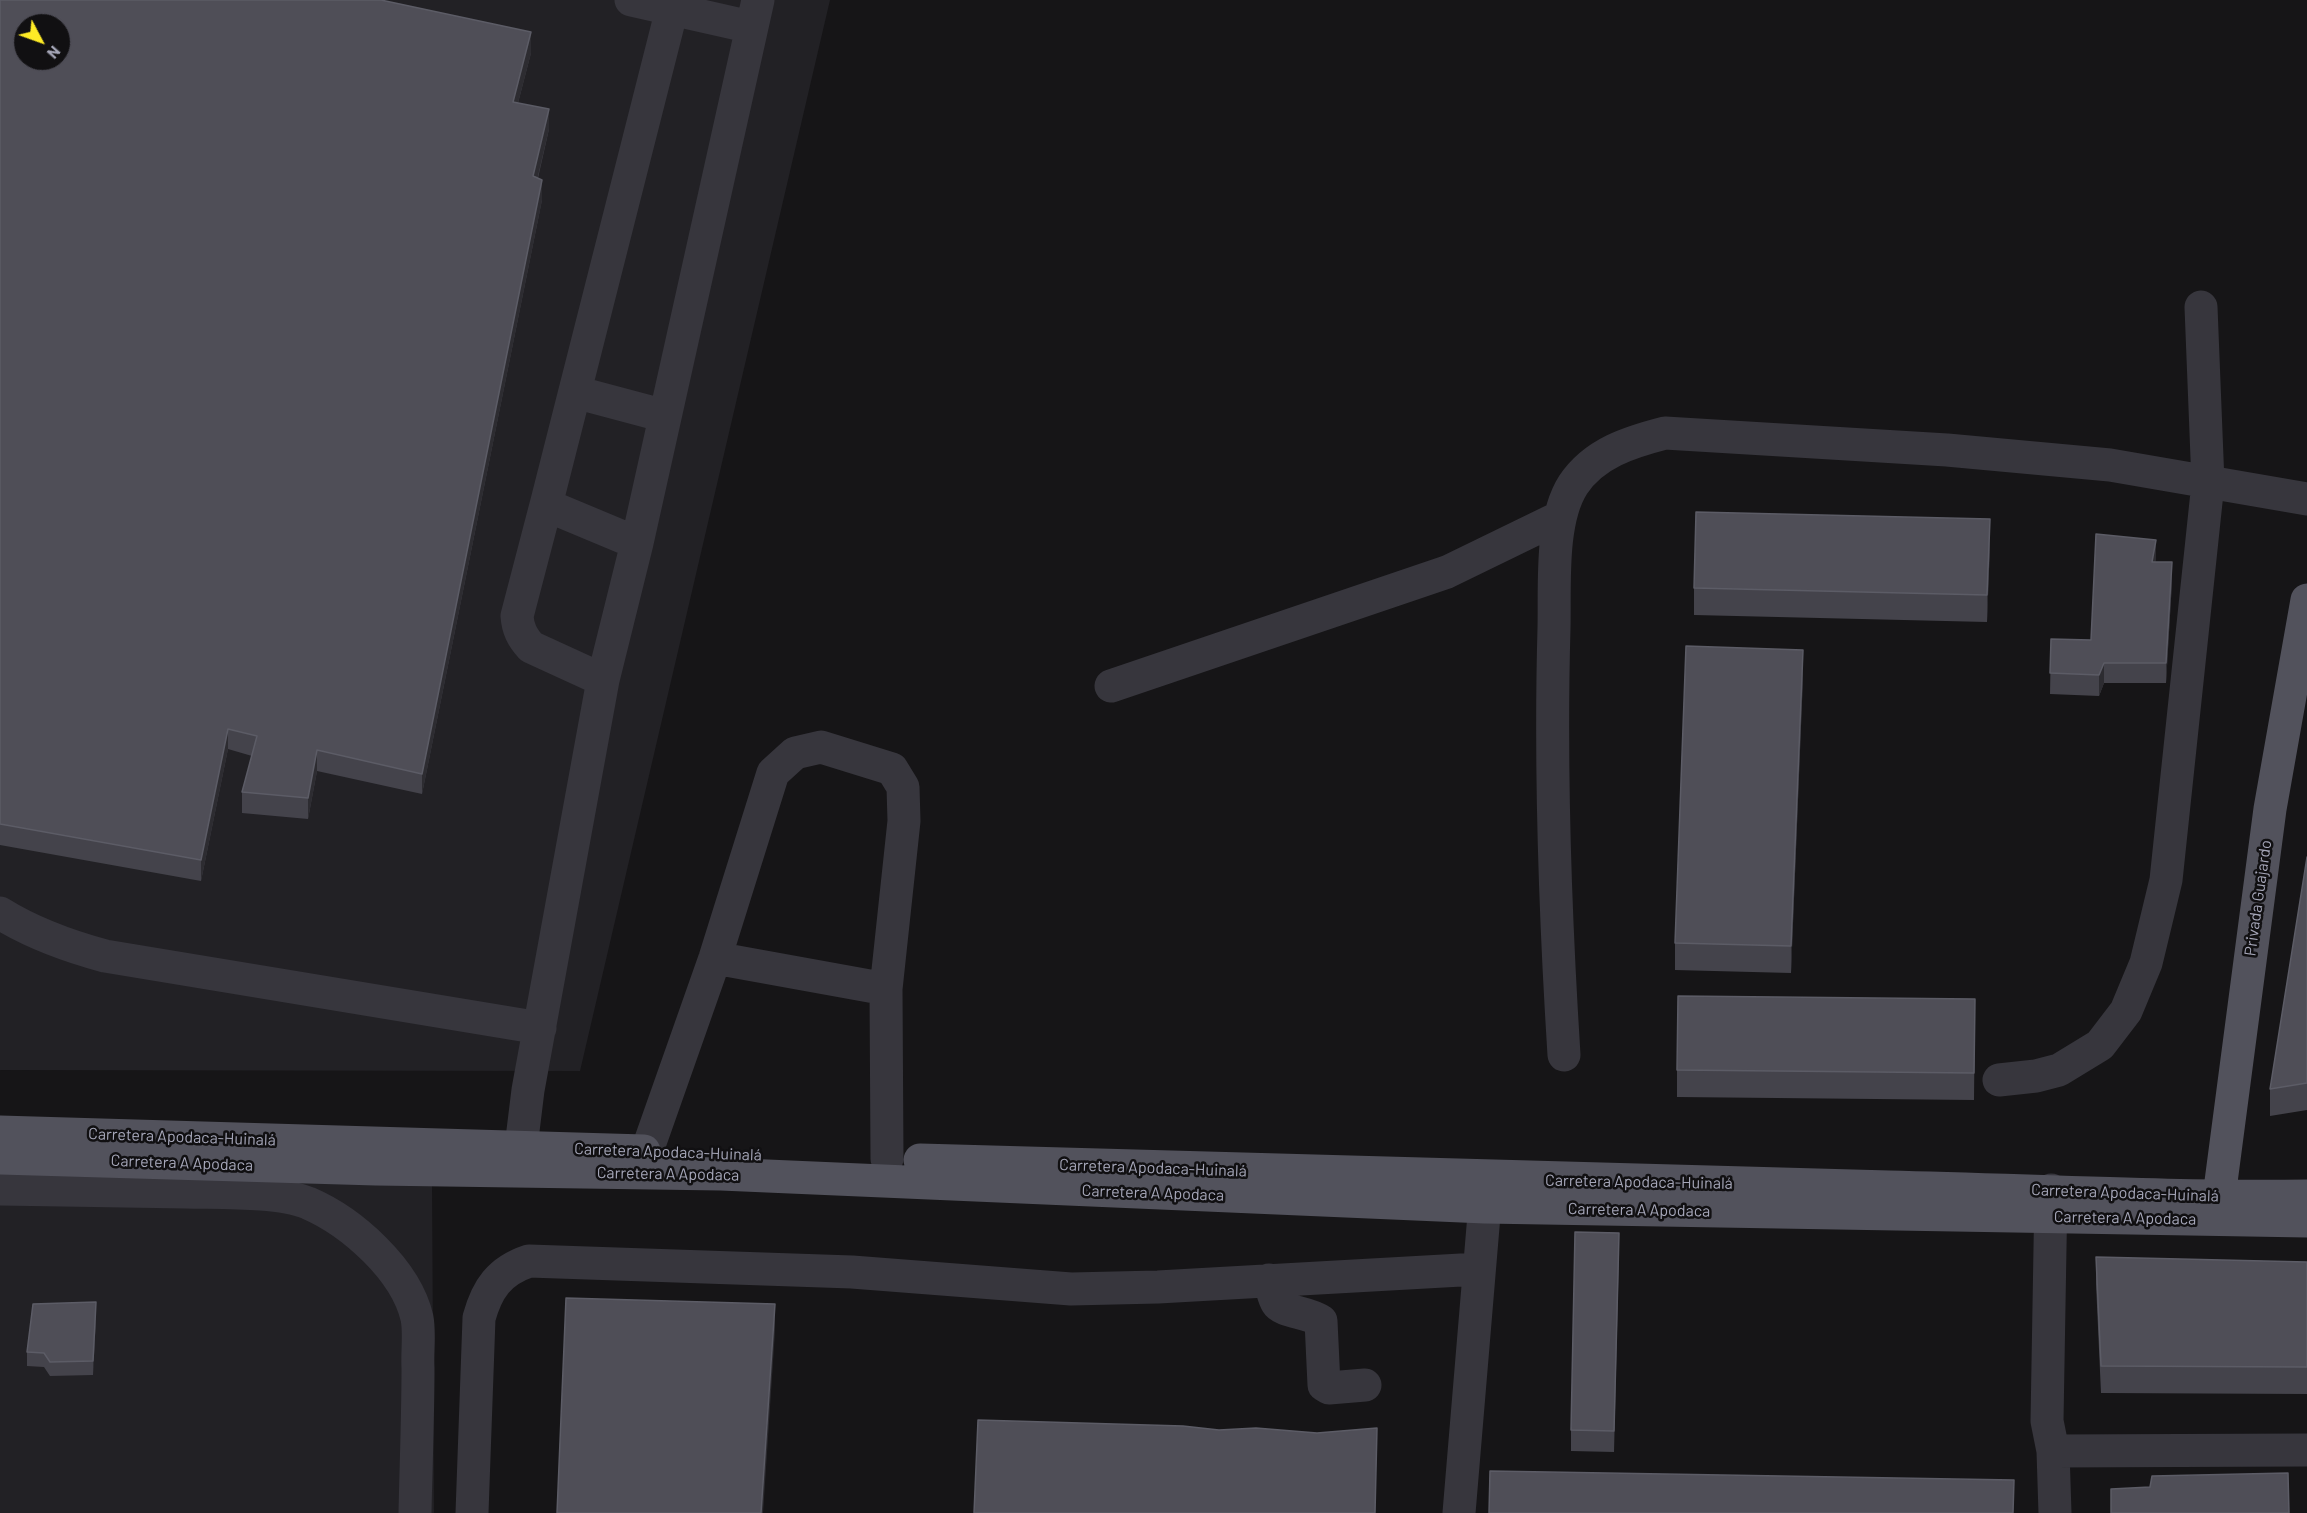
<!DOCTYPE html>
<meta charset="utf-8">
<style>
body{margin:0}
#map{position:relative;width:2307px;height:1513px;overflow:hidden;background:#161517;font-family:Barlow,sans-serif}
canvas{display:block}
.north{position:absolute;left:12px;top:12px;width:60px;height:60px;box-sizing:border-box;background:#111012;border:2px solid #4d4c55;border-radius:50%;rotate:131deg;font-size:16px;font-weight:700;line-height:24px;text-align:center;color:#a6a7b9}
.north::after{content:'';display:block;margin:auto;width:21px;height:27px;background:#feeb26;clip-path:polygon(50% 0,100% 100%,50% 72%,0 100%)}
</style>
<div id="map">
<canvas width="2307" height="1513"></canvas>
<div class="north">N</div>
</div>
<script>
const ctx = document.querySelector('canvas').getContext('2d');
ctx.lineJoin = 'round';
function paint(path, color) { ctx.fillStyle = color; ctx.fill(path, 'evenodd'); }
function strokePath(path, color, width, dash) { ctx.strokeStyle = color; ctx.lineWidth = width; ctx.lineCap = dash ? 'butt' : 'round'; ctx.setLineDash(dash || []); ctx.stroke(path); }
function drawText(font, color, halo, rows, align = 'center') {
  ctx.font = font + ' Barlow,sans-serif'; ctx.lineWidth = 5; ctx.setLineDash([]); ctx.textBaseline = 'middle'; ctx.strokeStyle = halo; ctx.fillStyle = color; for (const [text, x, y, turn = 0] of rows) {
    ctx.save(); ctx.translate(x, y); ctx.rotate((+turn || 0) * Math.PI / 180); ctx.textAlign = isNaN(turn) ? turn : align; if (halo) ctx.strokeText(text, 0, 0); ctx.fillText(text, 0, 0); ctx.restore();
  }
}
const built = new Path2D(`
 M0 0H830L580 1071 0 1070ZM24 24H60V60H24Z
 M0 1173 432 1182 434 1513H0Z`);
const minor = new Path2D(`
 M631 0 751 27
 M575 392 665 416
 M546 505 672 9
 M603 680 531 647C522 637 518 629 517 616L546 505 637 543
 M1111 686 1447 572 1560 517
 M0 913C32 933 68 946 105 956L540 1028
 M715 958 886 989
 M1564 1055C1555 913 1550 770 1554 628 1555 586 1550 521 1573 485 1594 453 1630 442 1665 433L1947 450 2110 465 2307 499
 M1999 1080 2036 1076 2059 1070 2100 1045 2126 1011 2146 963 2166 880 2208 483 2201 307
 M521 1147 528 1090 603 680 637 543 758 0
 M647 1151 715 958 773 773 795 753 821 747 892 769 903 787 904 821 886 989 887 1159
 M0 1189C62 1190 124 1191 186 1192 219 1193 278 1191 308 1203 352 1222 406 1270 417 1318 420 1333 417 1352 418 1368 418 1416 416 1465 415 1513
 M2051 1190 2047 1421 2053 1451 2055 1513
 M1269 1280C1272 1287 1273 1297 1277 1303 1282 1312 1309 1312 1321 1321L1324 1385 1329 1388 1365 1385
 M2053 1451 2307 1450
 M472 1513 479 1318C487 1289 499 1271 529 1261L852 1272 1071 1289 1158 1287 1479 1269
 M1459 1513 1487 1179`);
const major = new Path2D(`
 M0 1132 644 1151
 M0 1158 376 1169 721 1174 1485 1207 2307 1221
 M920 1160C1243 1171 1566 1180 1889 1187 2028 1190 2168 1198 2307 1196
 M2219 1197 2270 809 2307 600`);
const wall = new Path2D(`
 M0 0 531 53 518 103 549 129 538 178 542 200 422 794 317 771 308 819 242 813V792L252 756 228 749 201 881 0 845Z
 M1990 545 1987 622 1694 615V588Z
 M2156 562 2172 582 2166 683H2104L2099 696 2050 694 2051 639 2091 640Z
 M1803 677 1791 973 1675 970V943Z
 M2307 857V1110L2270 1116V1089Z
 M1975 999 1974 1100 1677 1097V1070Z
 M1619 1253 1614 1452 1571 1451V1430Z
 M2096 1257 2307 1262V1394L2101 1393 2096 1284Z
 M96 1317 93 1375 50 1376 44 1367 27 1366V1352Z`);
const shadedWall = new Path2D(`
 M531 32V53L513 122V102Z
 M549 109V129L533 197V176Z
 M542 180V200L422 794V774Z
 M1990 519V545L1987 622V595Z
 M2156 540V560L2152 582V562Z
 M2172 562V582L2166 683V663Z
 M1803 650V677L1791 973V946Z
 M2104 663V683L2099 696V675Z
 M228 729V749L201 881V860Z
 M317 750V771L308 819V798Z
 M96 1302V1317L93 1375V1361Z
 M775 1304V1331L763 1513H761Z`);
const building = new Path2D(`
 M0 0H381L531 32 513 102 549 109 533 176 542 180 422 774 317 750 308 798 242 792 257 736 228 729 201 860 0 824ZM24 24H60V60H24Z
 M1696 512 1990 519 1987 595 1694 588Z
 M2096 534 2156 540 2152 562H2172L2166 663H2104L2099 675 2050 673 2051 639 2091 640Z
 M1686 646 1803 650 1791 946 1675 943Z
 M2307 857V1083L2270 1089Z
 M1678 996 1975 999 1974 1073 1677 1070Z
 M1575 1232 1619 1233 1614 1431 1571 1430Z
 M2096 1257 2307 1262V1367L2101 1366Z
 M566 1298 775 1304 761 1513H557Z
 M96 1302 93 1361 50 1362 44 1353 27 1352 33 1304Z
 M978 1420 1183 1426 1219 1430 1256 1428 1317 1433 1377 1428 1375 1513H974Z
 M1490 1471 2014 1480 2013 1513H1489Z
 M2288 1473 2289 1513H2111V1489L2150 1487 2152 1476Z`);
const streetNames = [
 ["Privada Guajardo",2258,898,-82],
 ["Carretera Apodaca-Huinalá",182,1137,2],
 ["Carretera Apodaca-Huinalá",668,1152,2],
 ["Carretera A Apodaca",182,1163,2],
 ["Carretera Apodaca-Huinalá",1153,1168,2],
 ["Carretera A Apodaca",668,1174,1],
 ["Carretera Apodaca-Huinalá",1639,1182,1],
 ["Carretera A Apodaca",1153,1193,2],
 ["Carretera Apodaca-Huinalá",2125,1193,2],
 ["Carretera A Apodaca",1639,1210,1],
 ["Carretera A Apodaca",2125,1218,1]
];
paint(built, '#222125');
strokePath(minor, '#37363d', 33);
strokePath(major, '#52525c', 33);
paint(wall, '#44434b');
paint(shadedWall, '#2d2c31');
paint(building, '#4f4e57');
strokePath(building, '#5c5c66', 1.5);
drawText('16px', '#a6a7b9', '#111012', streetNames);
</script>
